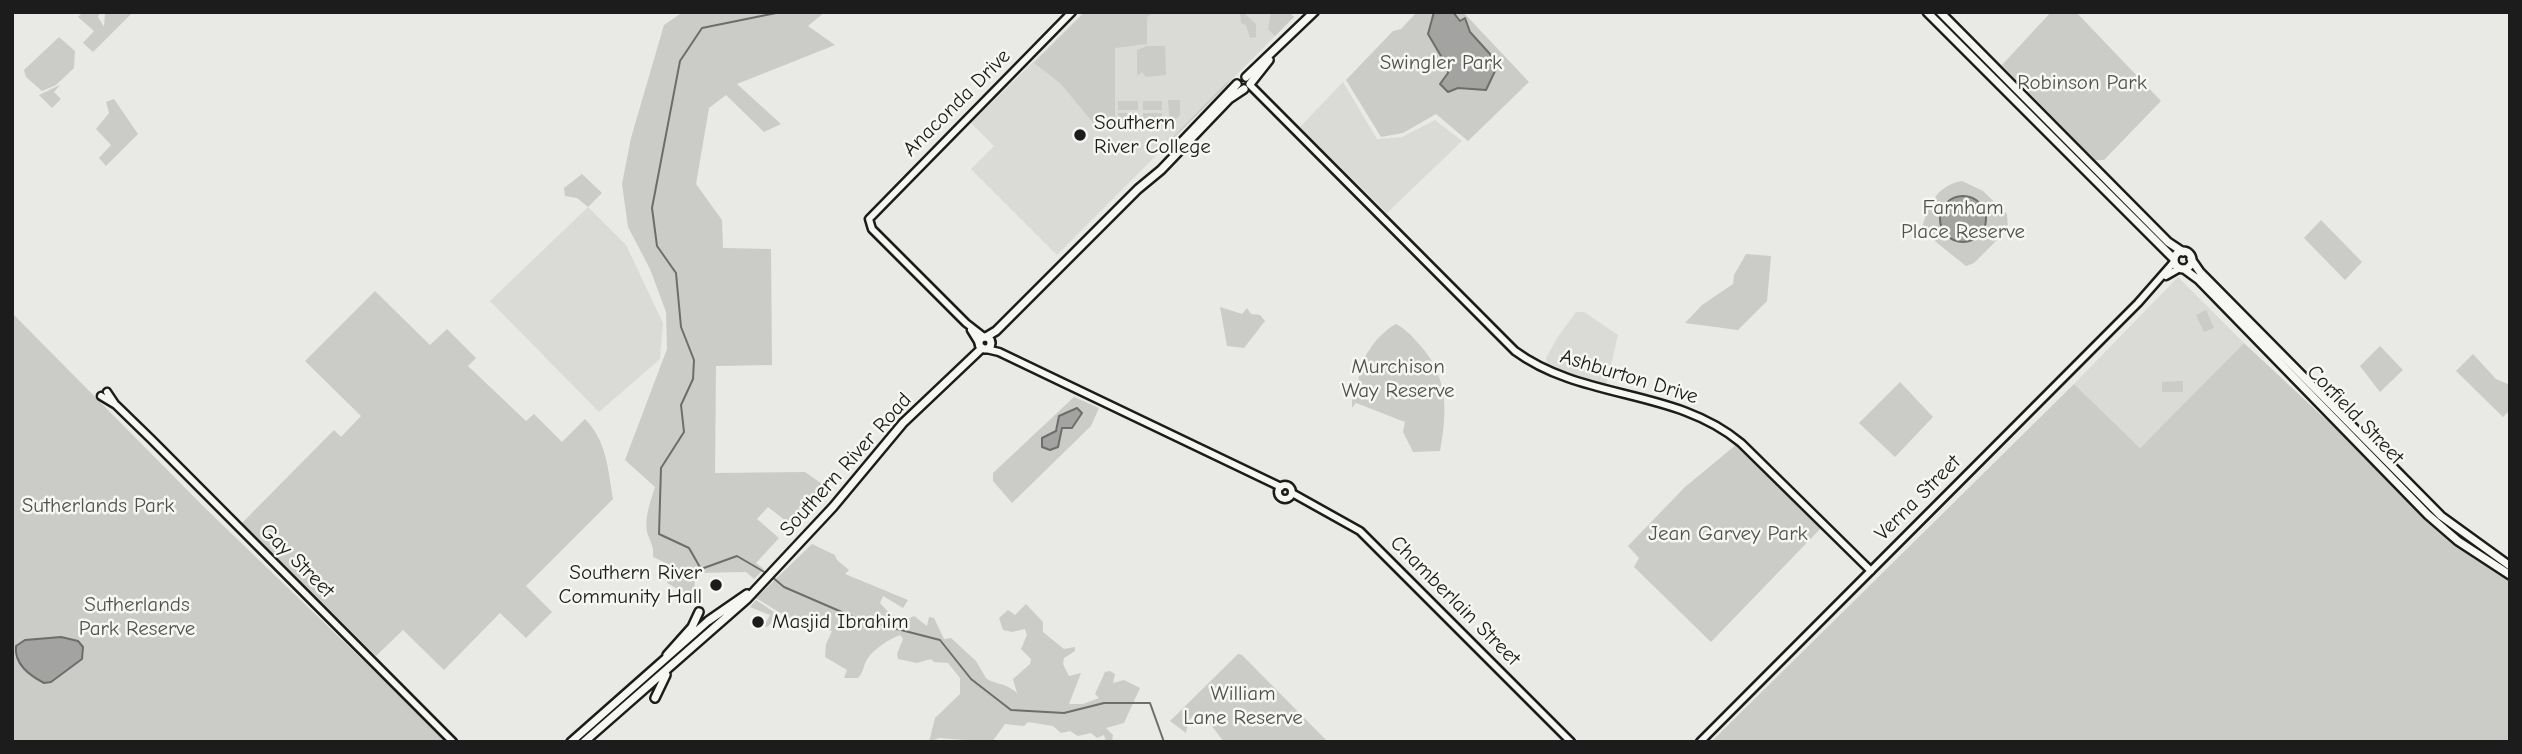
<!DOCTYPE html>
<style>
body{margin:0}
#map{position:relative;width:2522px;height:754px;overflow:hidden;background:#e9e9e5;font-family:"Comic Neue",sans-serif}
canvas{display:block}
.frame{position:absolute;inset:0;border:14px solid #1c1c1c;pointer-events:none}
</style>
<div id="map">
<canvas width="2522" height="754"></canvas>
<div class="frame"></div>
</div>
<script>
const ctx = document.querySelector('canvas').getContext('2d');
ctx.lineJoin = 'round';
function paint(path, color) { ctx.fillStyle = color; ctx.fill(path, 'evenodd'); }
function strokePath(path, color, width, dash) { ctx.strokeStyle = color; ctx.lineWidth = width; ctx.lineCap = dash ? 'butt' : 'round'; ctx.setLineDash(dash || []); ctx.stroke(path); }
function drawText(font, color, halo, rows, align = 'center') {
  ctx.font = font + ' "Comic Neue",sans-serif'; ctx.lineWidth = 5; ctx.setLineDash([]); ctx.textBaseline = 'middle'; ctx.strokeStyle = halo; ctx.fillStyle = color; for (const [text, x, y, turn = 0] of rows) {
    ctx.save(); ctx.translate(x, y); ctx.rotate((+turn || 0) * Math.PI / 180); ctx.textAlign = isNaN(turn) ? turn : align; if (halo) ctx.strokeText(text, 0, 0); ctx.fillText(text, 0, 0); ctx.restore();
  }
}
const built = new Path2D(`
 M1084 12H1289L1294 17 1057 255 971 169 994 146 971 123Z
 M1343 82 1377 139 1402 137 1435 120 1462 141 1387 213 1300 127Z
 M588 207 626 245 663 323 660 359 599 412 490 301Z
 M2178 277 2244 343 2140 448 2074 384Z
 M1576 312H1584L1618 335 1606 386 1547 366 1546 358 1557 338Z`);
const green = new Path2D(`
 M83 12H100L98 17 104 27 105 12 132 13 93 52 83 43 94 31 78 17Z
 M683 12H825L808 26 835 45 737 84 781 124 764 132 726 95 709 108 696 184 722 220 723 248 771 249 772 365 716 366 715 473 805 472 828 488 791 525 768 507 757 519 779 538 756 563 764 569 754 579 746 572 695 573 694 598 667 583 672 566 653 557C654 546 651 544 648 535 643 521 651 500 655 487L625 460 667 349 666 312 650 269 628 227 622 184 631 138 664 25Z
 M1085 12 1153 13 1147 17V44L1115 48V125L1111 129 1096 126 1060 83 1034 63Z
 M1234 12H1248L1246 15 1256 24V37L1250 38 1246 25 1241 23 1240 13Z
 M1271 12H1289L1294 17 1275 36 1268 29Z
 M1417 12H1463L1529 82 1468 141 1436 114 1403 133 1381 137 1346 80 1393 31 1401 29Z
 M2051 12H2076L2161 101 2104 160H2095L2002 65Z
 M59 37 75 51 74 68 56 85 42 91 26 77 24 70Z
 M1147 46H1165L1166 75 1146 77 1142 72 1137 76V50Z
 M1231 78 1226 86 1168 144 1169 141Z
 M1235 78 1232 88 1171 150 1168 149Z
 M60 85 54 92 61 99 52 108 39 95Z
 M114 99 138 134 106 166 99 158 111 145 96 129 109 113 106 102Z
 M1168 100H1180V115L1170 125Z
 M1118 101H1138V110H1118Z
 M1143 101H1162V110H1143Z
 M1118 113H1138V123H1118Z
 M1143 113H1162V123H1143Z
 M582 174 602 193 588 207 577 198 565 196 564 188Z
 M1962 181 1983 191 2007 214 2008 229 1974 263 1966 266 1921 230C1929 206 1935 186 1962 181Z
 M2321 220 2362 262 2345 280 2304 238Z
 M1746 254 1771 256 1767 301 1738 330 1685 323 1702 305 1733 284 1734 275Z
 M375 291 430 345 447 329 476 358 468 366 526 421 534 414 562 442 585 419C607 441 608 470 613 499L526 586 552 612 526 638 500 613 444 670 403 630 376 656 242 523 334 430 341 437 361 416 305 361Z
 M1220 307 1242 314 1247 308 1251 314 1260 315 1265 321 1244 348 1227 346Z
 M2206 310 2214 328 2204 332 2196 315Z
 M12 313 205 508 448 742H12Z
 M1396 324C1404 328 1411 335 1417 342 1448 374 1448 409 1440 451L1413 452 1403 432 1405 422 1356 403 1352 408V387L1359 384C1356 363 1377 334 1396 324Z
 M2244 343 2474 558 2510 580V742H1711L2074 384 2140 448Z
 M2380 346 2403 370 2380 392 2360 366Z
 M2473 354 2496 379 2510 385V410L2503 417 2456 371Z
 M2183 381V392H2162V382Z
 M1900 382 1933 417 1895 457 1859 423Z
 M1074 397 1099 408 1091 426 1012 503 993 481V473Z
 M1737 444 1822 527 1711 642 1634 567 1639 558 1628 546 1685 487Z
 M812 544 835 555 837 560 849 570 845 574 908 600 903 608 883 596 880 603 890 614 906 620 914 616 927 626 929 617 934 618 944 639 951 638 976 661 986 678C995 685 1005 682 1017 693L1013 679 1030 664 1031 659 1021 649 1027 635 1025 629 1012 632 1003 630 999 618 1008 610 1015 615 1026 604 1043 622V632L1064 649 1075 647V651L1064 658 1063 664 1069 676 1081 673 1069 704H1083L1099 698 1095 694 1105 672 1110 671 1115 674 1113 683 1124 680 1140 688 1124 723 1106 728 1113 735 1112 742H1106L1104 735 1097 738 1091 733 1078 736 1070 731 1061 733 1053 726 1028 722 1024 726 1005 724 992 742 939 738 929 742 935 718 960 694V678L948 663 934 662 931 659 917 663 898 659 897 654 903 639 900 635C888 640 875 648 868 658 863 665 864 672 858 678H844L847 670 825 657 826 644 832 631 787 617 756 598Z
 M756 600 786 620 781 624 775 620 767 627 764 626 770 615 750 607Z
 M1238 654 1242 655 1328 742H1224L1211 725 1195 715 1189 720 1186 733 1170 721Z`);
const water = new Path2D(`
 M1434 12H1453L1460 21 1465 18 1470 32 1490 54 1496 69 1486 90 1458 88 1448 92 1440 84 1448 73V68L1428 34Z
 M1940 219a23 23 0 1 1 46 0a23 23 0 1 1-46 0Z
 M1077 408 1082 413 1072 428H1062L1058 447 1050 450 1042 447V438L1056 431 1059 416Z
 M61 637 78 641 83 647 82 659 51 682 44 683C29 675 14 664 16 646L25 640Z`);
const stream = new Path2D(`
 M766 573 737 556 701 569 689 548 659 534 661 468 684 432 681 405 693 379 694 360 681 327 676 273 657 246 652 208 680 61 702 28 781 12
 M771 576 784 587 858 619 940 640 971 679 1011 710 1064 713 1104 703H1150L1164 742`);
const secondary = new Path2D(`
 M1250 85 1515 351C1583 401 1676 388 1741 443L1871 571
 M2166 276 2180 268
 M971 330 979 343
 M984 337 966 323 872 229 869 219 1072 12
 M986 349 999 352 1281 487
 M107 392 115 404
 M101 396 116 405 151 439 453 742
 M1278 492a7 7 0 1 1 14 0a7 7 0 1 1-14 0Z
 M1292 493 1360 531 1571 742
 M1700 742 2138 303 2174 262`);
const primary = new Path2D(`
 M1927 12 2174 259
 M1940 12 2168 242 2183 252
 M1246 77 1314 12
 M1250 84 1269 60
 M1174 150 1237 84
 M2174 260a9 9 0 1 1 18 0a9 9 0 1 1-18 0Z
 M2191 259 2200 272 2441 516 2510 566
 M2184 269 2199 280 2428 515 2458 541 2510 575
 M979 343a6 6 0 1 1 12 0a6 6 0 1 1-12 0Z
 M986 337 996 331 1138 189 1161 170 1229 99 1244 89
 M667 655 692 627 699 612
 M655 698 666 675
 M571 742 708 621 747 594
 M584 742 747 599 833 507 903 423 982 348`);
const markers = [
 [1080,135,7,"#1c1c1c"],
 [716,585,7,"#1c1c1c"],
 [758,622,7,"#1c1c1c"]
];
const parkNames = [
 ["Swingler Park",1441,63],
 ["Robinson Park",2082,83],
 ["Farnham",1963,208],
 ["Place Reserve",1963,232],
 ["Murchison",1398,367],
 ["Way Reserve",1398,391],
 ["Sutherlands Park",98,506],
 ["Jean Garvey Park",1728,534],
 ["Sutherlands",137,605],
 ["Park Reserve",137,629],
 ["William",1243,694],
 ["Lane Reserve",1243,718]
];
const streetNames = [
 ["Anaconda Drive",957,103,-45],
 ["Ashburton Drive",1629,377,17],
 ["Corfield Street",2355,415,46],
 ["Southern River Road",846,465,-48],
 ["Verna Street",1918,498,-45],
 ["Gay Street",297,561,45],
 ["Chamberlain Street",1455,601,45]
];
const poiNames = [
 ["Southern",1094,123],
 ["River College",1094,147],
 ["Southern River",702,573,"right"],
 ["Community Hall",702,597,"right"],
 ["Masjid Ibrahim",772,622]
];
paint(built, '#dadad6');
paint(green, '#cbcbc7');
paint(water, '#a3a3a1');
strokePath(water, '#6d6d6c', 2);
strokePath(stream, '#6d6d6c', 2);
strokePath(secondary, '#1c1c1c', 11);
strokePath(primary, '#1c1c1c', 12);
strokePath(secondary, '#f6f6f2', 6);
strokePath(primary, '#f6f6f2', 7);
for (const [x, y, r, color] of markers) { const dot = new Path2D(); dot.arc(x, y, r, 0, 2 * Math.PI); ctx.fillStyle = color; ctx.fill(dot); strokePath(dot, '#f6f6f2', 2.5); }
drawText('21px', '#51514f', '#f6f6f2', parkNames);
drawText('21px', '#1c1c1c', '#f6f6f2', streetNames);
drawText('21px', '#1c1c1c', '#f6f6f2', poiNames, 'left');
</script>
